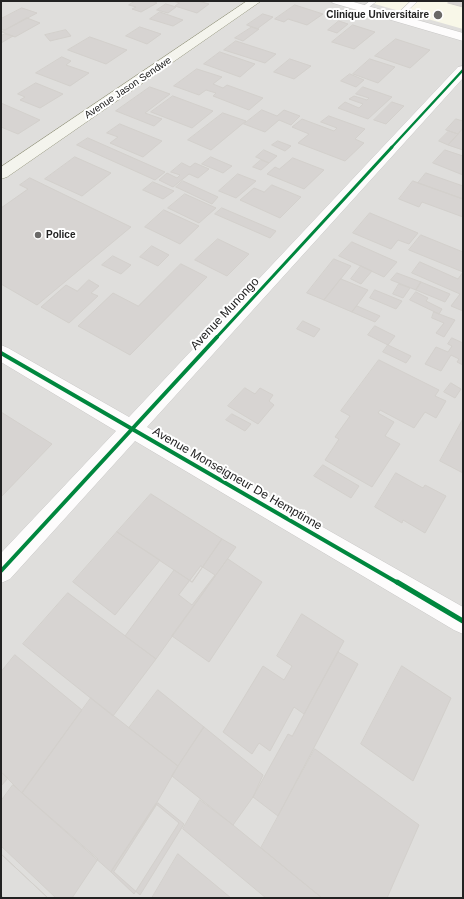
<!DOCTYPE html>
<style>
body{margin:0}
#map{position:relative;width:464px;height:899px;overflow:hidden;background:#f0eeeb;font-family:Helvetica,sans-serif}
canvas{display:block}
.frame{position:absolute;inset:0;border:2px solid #222;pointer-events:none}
</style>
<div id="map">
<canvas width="464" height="899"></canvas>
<div class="frame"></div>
</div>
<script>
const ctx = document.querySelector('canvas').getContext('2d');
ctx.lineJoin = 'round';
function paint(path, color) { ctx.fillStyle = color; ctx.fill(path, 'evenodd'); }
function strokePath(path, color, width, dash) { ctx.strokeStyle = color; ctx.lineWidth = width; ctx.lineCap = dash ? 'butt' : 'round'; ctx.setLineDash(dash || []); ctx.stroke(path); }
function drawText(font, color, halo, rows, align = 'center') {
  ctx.font = font + ' Helvetica,sans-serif'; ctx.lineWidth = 4; ctx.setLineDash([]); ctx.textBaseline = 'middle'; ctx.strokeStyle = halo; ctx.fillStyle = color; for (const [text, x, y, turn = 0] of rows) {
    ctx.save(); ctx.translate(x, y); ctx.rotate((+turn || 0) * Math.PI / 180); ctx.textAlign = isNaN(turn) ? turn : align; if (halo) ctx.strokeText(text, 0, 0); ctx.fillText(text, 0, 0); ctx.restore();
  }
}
const residential = new Path2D(`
 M1 1H463V898H1Z`);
const education = new Path2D(`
 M364 1H463V29Z`);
const building = new Path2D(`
 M135 1H152L157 3 141 12 132 9 136 7 129 5Z
 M173 1H198L209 4 197 13 175 6 179 3Z
 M450 1H463V7L448 3Z
 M166 4 176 7 168 13 157 10Z
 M295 5 323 14 307 25 288 19 284 22 275 19Z
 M22 8 37 13 5 30 1 29V19Z
 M160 12 183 20 173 26 150 19Z
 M263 14 273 17 257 29 247 25Z
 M27 18 40 23 15 37 2 32Z
 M339 21 348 24 337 33 328 30Z
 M353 25 375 32 354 49 332 42Z
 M140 27 161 34 147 44 126 36Z
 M252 27 259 29 243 41 235 38Z
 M66 30 71 36 50 41 45 35Z
 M5 34 13 36 1 43V36Z
 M90 37 127 50 106 64 68 50Z
 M396 39 430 50 410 68 375 56Z
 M236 41 276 54 265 63 224 50Z
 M220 52 255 64 240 77 204 64Z
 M62 57 71 61 66 65 89 73 70 86 36 73Z
 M290 59 311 66 294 79 274 72Z
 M370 59 395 67 378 83 353 74Z
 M197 69 222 77 213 84 223 88 227 85 263 98 249 110 213 96 216 93 206 90 199 95 174 86Z
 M350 74 364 80 356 87 341 81Z
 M36 83 63 94 40 108 20 100 25 97 18 94Z
 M150 87 170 94 145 113 162 119 154 126 116 111Z
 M363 87 392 97 368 119 338 108 345 102 359 108 363 104 349 99 354 96 367 100 369 98 356 94Z
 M173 96 213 111 192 128 151 112Z
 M392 102 404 106 386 124 374 120Z
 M1 103 40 120 18 134 1 127Z
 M262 110 277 116 284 110 300 116 291 125 279 120 265 132 244 124Z
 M223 113 246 121 211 150 188 140Z
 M329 116 365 129 355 139 364 143 345 161 298 143 309 134 292 127 302 119 334 131 337 128 321 122Z
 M456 119 463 121V128L458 134 446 130Z
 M120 124 162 141 143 157 110 143 118 137 107 133Z
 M463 128V150L448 145 458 134Z
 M449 131 458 134 448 145 439 141Z
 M88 138 165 172 155 180 77 145Z
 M278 141 291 146 285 151 272 145Z
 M264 150 277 156 269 163 256 157Z
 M445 150 463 156V175L433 163Z
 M75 157 111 173 82 196 45 179Z
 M211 157 232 166 223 173 202 164Z
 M293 158 324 170 304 189 267 174 275 167 279 169Z
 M261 160 269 163 261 170 253 167Z
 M182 163 190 167 195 163 209 169 198 178 189 174 173 187 159 180 167 173 177 178 180 175 171 172Z
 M426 173 463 186V199L418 183Z
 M238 174 256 181 236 198 219 191Z
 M30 178 131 227 37 305 1 284V208L28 189 20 185Z
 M183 181 218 197 212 204 176 187Z
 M413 181 463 199V217L422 202 419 207 399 199Z
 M153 182 174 191 163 199 143 190Z
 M272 185 301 197 280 218 240 200 254 188 264 192Z
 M185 194 216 208 199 223 168 208Z
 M222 208 276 231 270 238 215 214Z
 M164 210 199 226 180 244 145 227Z
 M370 213 418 233 409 244 398 240 391 249 353 233Z
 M421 235 463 252V272L409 250Z
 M218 239 249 254 227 276 195 260Z
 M352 242 397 262 384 277 339 256Z
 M152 246 169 255 158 266 140 257Z
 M113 256 131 265 121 274 102 265Z
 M334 259 351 266 324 300 307 293Z
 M420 262 458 279 463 272V311L451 306 460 294 412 273Z
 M181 264 207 277 130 355 78 326 113 293 138 306Z
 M361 266 372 271 361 284 351 279Z
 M397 273 421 282 416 290 391 280Z
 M341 279 368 290 352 312 324 300Z
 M89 280 99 286 91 293 98 296 69 323 41 307 66 285 77 291Z
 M421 282 450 294 445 302 416 290Z
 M399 284 410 288 403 298 393 294Z
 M375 290 402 301 396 309 370 298Z
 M416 292 428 298 426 301 442 309 439 314 410 300Z
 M357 306 380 316 375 322 352 312Z
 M434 312 455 320 444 337 436 333 444 323 432 318Z
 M303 321 320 329 314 337 297 329Z
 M375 326 395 336 388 345 368 335Z
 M452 338 463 343V365L457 362 459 359 451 355 441 371 425 364 436 347 448 352 452 346 448 344Z
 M388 345 411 356 406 363 383 352Z
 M379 360 439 390 435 396 446 401 436 418 425 412 414 428 380 410 378 413 394 422 385 436 400 444 372 487 325 460 339 439 335 437 350 416 341 411Z
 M451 383 461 389 455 398 444 392Z
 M245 388 255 394 260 388 273 395 269 401 274 405 258 424 228 406Z
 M1 412 52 444 1 497Z
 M232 414 251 424 245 431 226 420Z
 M463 419V473L440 461Z
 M323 465 359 486 351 498 314 476Z
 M396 473 423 488 425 485 446 496 425 533 403 520 402 523 375 507Z
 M151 494 222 539 192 582 117 532Z
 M117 532 160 560 115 615 73 582Z
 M222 539 236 547 156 659 125 636 174 570 192 582Z
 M228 559 262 582 209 662 172 636Z
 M201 566 215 575 192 605 179 595Z
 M68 593 156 659 113 716 23 644Z
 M302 614 344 641 304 714 294 707 270 751 259 743 252 754 223 732 263 666 284 680 292 666 277 656Z
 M338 652 358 664 278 816 253 797 288 734 292 736Z
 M15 655 82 710 22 793 1 772V672Z
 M402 666 451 698 413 781 361 744Z
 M158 690 204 727 178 766 129 728Z
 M91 698 178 766 156 804 111 872 22 793Z
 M204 727 263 775 253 797 233 825 172 776Z
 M315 749 419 825 387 898H322L261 848Z
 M1 772 8 778 1 786Z
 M13 785 98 859 72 898H48L1 854V801Z
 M200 800 233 825 322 898H266L183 829Z
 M158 803 184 824 140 895 114 872Z
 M156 804 179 823 134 894 111 872Z
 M1 846 56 898H4L1 895Z
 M1 854 48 898H3L1 896Z
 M178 854 231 898H152Z`);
const lane = new Path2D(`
 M370 1H377L365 10H361V8Z
 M411 1H418L398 19H394V17Z`);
const street = new Path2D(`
 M331 1H350L463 33V41L333 3Z
 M463 66V78L147 427 463 607V634L454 630 135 441 10 579 1 583V553L116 431 1 362V345L8 348 129 417 458 67Z`);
const secondary = new Path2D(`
 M247 1H261L7 177 1 179V167Z`);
const cyclewayFar3 = new Path2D(`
 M391 148 463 70`);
const cyclewayFar2 = new Path2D(`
 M216 338 392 147`);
const cyclewayFar1 = new Path2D(`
 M1 353 398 583
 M1 571 217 337`);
const cycleway = new Path2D(`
 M397 582 463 621`);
const markers = [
 [438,15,5,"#6a6968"],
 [38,235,4,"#6a6968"]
];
const farPoinames = [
 ["Clinique Universitaire",429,15],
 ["Police",46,235,"left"]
];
const farStreetnames = [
 ["Avenue Jason Sendwe",128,88,-34]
];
const streetNames = [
 ["Avenue Munongo",225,314,-47],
 ["Avenue Monseigneur De Hemptinne",237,479,30]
];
paint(residential, '#dfdedc');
paint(education, '#f8f7e8');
paint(building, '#d7d4d2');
strokePath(building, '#d3d0cc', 1);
strokePath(lane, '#c9c8c7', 1);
strokePath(street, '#c9c8c7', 1);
strokePath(secondary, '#999a82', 1);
paint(lane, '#fdfcfc');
paint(street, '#fdfcfc');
paint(secondary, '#f4f4ed');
strokePath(cyclewayFar3, '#00873e', 2.5);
strokePath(cyclewayFar2, '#00873e', 3);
strokePath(cyclewayFar1, '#00873e', 4);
strokePath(cycleway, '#00873e', 5);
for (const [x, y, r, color] of markers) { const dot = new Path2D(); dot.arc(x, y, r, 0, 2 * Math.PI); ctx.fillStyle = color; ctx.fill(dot); strokePath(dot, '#fff', 1.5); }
drawText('bold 10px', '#222', '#fff', farPoinames, 'right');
drawText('10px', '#222', '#fff', farStreetnames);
drawText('12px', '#222', '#fff', streetNames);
</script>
